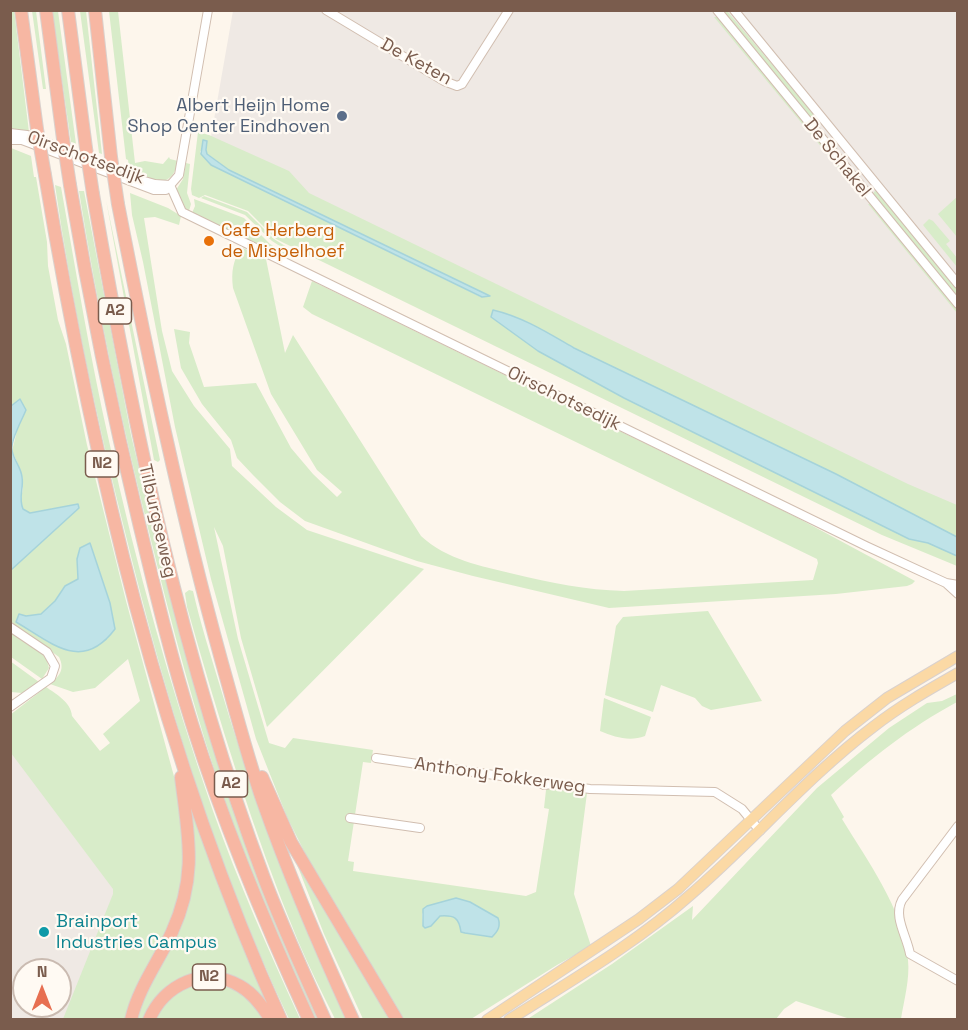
<!DOCTYPE html>
<style>
body{margin:0}
#map{position:relative;width:968px;height:1030px;overflow:hidden;background:#fdf6ec;font-family:"Space Grotesk",sans-serif}
canvas{display:block}
.frame{position:absolute;inset:0;border:12px solid #7a5c4d;pointer-events:none}
.north{position:absolute;left:12px;top:958px;width:60px;height:60px;box-sizing:border-box;background:#fffaf3;border:2px solid #cabbb1;border-radius:50%;rotate:0deg;font-size:16px;font-weight:700;line-height:24px;text-align:center;color:#7a5c4d}
.north::after{content:'';display:block;margin:auto;width:21px;height:27px;background:#e76f51;clip-path:polygon(50% 0,100% 100%,50% 72%,0 100%)}
</style>
<div id="map">
<canvas width="968" height="1030"></canvas>
<div class="frame"></div>
<div class="north">N</div>
</div>
<script>
const ctx = document.querySelector('canvas').getContext('2d');
ctx.lineJoin = 'round';
function paint(path, color) { ctx.fillStyle = color; ctx.fill(path, 'evenodd'); }
function strokePath(path, color, width, dash) { ctx.strokeStyle = color; ctx.lineWidth = width; ctx.lineCap = dash ? 'butt' : 'round'; ctx.setLineDash(dash || []); ctx.stroke(path); }
function drawText(font, color, halo, rows, align = 'center') {
  ctx.font = font + ' "Space Grotesk",sans-serif'; ctx.lineWidth = 4.5; ctx.setLineDash([]); ctx.textBaseline = 'middle'; ctx.strokeStyle = halo; ctx.fillStyle = color; for (const [text, x, y, turn = 0] of rows) {
    ctx.save(); ctx.translate(x, y); ctx.rotate((+turn || 0) * Math.PI / 180); ctx.textAlign = isNaN(turn) ? turn : align; if (halo) ctx.strokeText(text, 0, 0); ctx.fillText(text, 0, 0); ctx.restore();
  }
}
const industrial = new Path2D(`
 M233 11H957V509L209 148Z
 M10 749 118 888 65 1019H11ZM24 970H60V1006H24Z`);
const green = new Path2D(`
 M14 10 29 132 11 131 10 11Z
 M32 11H36L46 89H43Z
 M52 11H58L76 144 71 142Z
 M80 11H86L102 154 99 153Z
 M109 11H118L135 163 145 161 163 164 169 157 170 159 178 161C173 187 155 184 135 175L136 172 131 170 130 173 128 160 126 159Z
 M727 11 819 120 817 125 724 14Z
 M714 17H717L852 181V184Z
 M198 132 209 135 289 171 309 193 908 484 957 505V537L836 474 574 348 535 326 538 351 624 398 909 539 928 543 957 556V566L882 535 284 243 276 239 248 211 205 195 199 198 192 195 191 189ZM207 141 206 153 229 170 489 296 481 297 211 165 200 152Z
 M11 148 31 156 34 177H36L47 242 48 266 58 320 66 344 87 445 126 601 181 802 186 833 179 908 127 1019H63L113 894V889L11 753 10 715 46 687C56 694 71 702 72 716L100 751 110 743 103 734 140 701 128 659 95 688 73 692 50 684C60 676 65 669 59 657L11 622 10 570 79 508H56L29 513 23 509C19 499 23 494 23 485 23 472 17 462 12 451L16 435 20 399 11 406ZM90 544 110 603 115 629 107 639 19 615 26 616 41 614 55 601 65 586 79 579 77 559Z
 M186 163 190 164 187 193 191 204 189 211 184 209 176 190 183 179Z
 M55 185 61 187C76 272 90 357 109 441 136 566 171 690 213 811 238 882 269 951 300 1019H289C215 863 167 703 126 536 97 420 72 303 55 185Z
 M79 191H84L131 435 168 589 206 723 320 1019H315C283 951 253 882 228 811 196 718 171 623 148 528 120 416 97 304 79 191Z
 M875 191 878 192 957 288V298L873 194Z
 M130 193 168 208 181 216 179 225 155 217 144 218 162 331 172 371 194 406 230 449 232 466 276 507 307 530 424 569 267 727 241 638 223 546 214 527 238 639 269 743 285 748 293 738 373 750 371 763 363 762 348 861 354 862 353 871 526 896 536 892 549 809 544 808 546 790 548 788 587 793 574 894 591 946 557 965 471 1019H401L341 922 309 861 287 817 256 739 211 579 175 427 143 262 132 215ZM456 898 492 937 461 932 459 922 454 916 440 915 427 928 423 926 422 914 427 906Z
 M204 196 247 212 274 239 287 247 286 250 272 241 245 215 201 198Z
 M957 197 958 236 957 237 938 214Z
 M194 199 244 218 270 244 285 253 282 257 192 213 195 206Z
 M106 200 160 460 158 462 154 460Z
 M868 204H870L957 310V313Z
 M929 219 933 221 950 241 946 244 957 258V267L923 225Z
 M241 247 266 259 285 353 293 335 421 536C447 560 481 566 514 574 551 583 586 590 624 591L813 580 818 563 817 559 312 314 303 307 312 281 796 517 915 581 912 584 907 586 836 594 609 608 473 576 417 561 380 548 305 521 280 502 253 475 237 458 231 440 202 404 181 368 174 329 190 332 189 343 204 387 256 383 291 448 313 474 337 497 342 492 317 470 271 394 233 288C231 271 233 262 241 247Z
 M189 590 193 591C200 622 210 653 219 683 253 799 296 910 346 1019H335C322 993 309 967 298 941 253 832 219 720 187 607L185 593Z
 M708 611 762 701 711 710 702 706 695 698 661 685 653 712 605 695 616 626 623 617Z
 M11 632 46 657 49 668 42 679 11 657Z
 M10 661 39 682 22 693 11 692Z
 M957 694V702C909 728 871 758 831 795L844 817 842 819C868 862 903 908 908 960 910 979 904 1000 901 1019H850L796 1001 784 1009 776 1019 526 1020 612 964 693 906 692 920 817 788 889 728 927 703 942 701Z
 M604 698 651 717 645 736C629 742 615 737 600 731Z
 M185 791 223 897 272 1015 252 992 195 976 146 1019 135 1020 184 910Z
 M284 831C314 897 353 958 391 1019H363L324 934Z
 M198 980 235 986 268 1020H152L163 1000Z`);
const water = new Path2D(`
 M203 140 207 141 206 150 207 154 229 170 490 296 482 297 211 165 201 154Z
 M493 310C523 317 548 333 574 348L836 474 957 537V556L928 543 909 539 624 398 538 351 491 317Z
 M20 399 26 410C22 420 10 441 12 450 13 459 21 467 22 477 24 489 18 497 23 509L30 513 78 504 79 508 11 570V406Z
 M90 543 110 603 115 629C82 673 52 643 16 622L19 614 26 616 41 614 55 601 65 586 78 579 77 559 80 548Z
 M456 898 470 902 498 918C501 926 498 931 492 937L465 933 461 932C459 918 455 915 440 916L431 926 425 928 423 926V909L427 906Z`);
const minor = new Path2D(`
 M326 10 444 81 457 86 462 84 509 10
 M717 10 958 304
 M734 10 958 284
 M10 133 27 135 90 160
 M10 140H22L154 190H166L179 175 208 10
 M141 180 155 184 170 185
 M170 185 182 212 866 546 946 583 958 585
 M946 583 958 594
 M10 627 47 652 55 666 51 678 10 707
 M376 758 536 781 544 785 552 784 590 789 715 792 742 809 760 831
 M350 818 420 828
 M958 826 902 900C893 917 907 936 910 954L958 981`);
const major = new Path2D(`
 M487 1020 639 919 678 889 845 731 887 698 958 656
 M509 1020C570 981 635 944 689 896 752 842 807 777 873 727 900 706 928 690 958 673`);
const highway = new Path2D(`
 M21 10 37 129
 M46 10 63 139
 M68 10 86 148
 M95 10 111 157
 M45 175C93 463 160 753 281 1020
 M70 185C89 298 112 411 139 523 155 590 171 658 192 724 224 825 265 924 309 1020
 M93 194C133 425 181 658 264 878 282 926 304 973 325 1020
 M118 204C148 358 180 511 222 663 235 709 247 756 263 802 289 876 320 948 353 1020
 M262 777 291 842 397 1020
 M131 1020C138 988 159 961 172 932 198 875 188 835 181 777
 M149 1020C164 984 205 965 240 986 254 994 263 1007 271 1020`);
const highwayBridge = new Path2D(`
 M37 129 45 175
 M63 139 70 185
 M86 148 93 194
 M111 157 118 204`);
const markers = [
 [342,116,6,"#5c6f8a"],
 [209,241,6,"#e8710a"],
 [44,932,6,"#0f9aa8"]
];
const shields = [
 [115,311,33],
 [102,464,33],
 [231,784,33],
 [209,977,33]
];
const shieldNames = [
 ["A2",115,311],
 ["N2",102,464],
 ["A2",231,784],
 ["N2",209,977]
];
const streetNames = [
 ["De Keten",416,62,29],
 ["Oirschotsedijk",86,158,20],
 ["De Schakel",837,158,51],
 ["Oirschotsedijk",564,399,26],
 ["Tilburgseweg",157,521,77],
 ["Anthony Fokkerweg",500,776,8]
];
const serviceNames = [
 ["Albert Heijn Home",330,106],
 ["Shop Center Eindhoven",330,127]
];
const foodNames = [
 ["Cafe Herberg",221,231],
 ["de Mispelhoef",221,252]
];
const cultureNames = [
 ["Brainport",56,922],
 ["Industries Campus",56,943]
];
paint(industrial, '#efe9e4');
paint(green, '#d8ecc9');
paint(water, '#bfe3e8');
strokePath(water, '#a5d3da', 1.5);
strokePath(minor, '#d1beb0', 10);
strokePath(major, '#dad1cd', 12);
strokePath(highway, '#dad1cd', 14);
strokePath(minor, '#fff', 8);
strokePath(major, '#fbd9a5', 10);
strokePath(highway, '#f7b7a3', 12);
strokePath(highwayBridge, '#dad1cd', 14, []);
strokePath(highwayBridge, '#f7b7a3', 12);
for (const [x, y, r, color] of markers) { const dot = new Path2D(); dot.arc(x, y, r, 0, 2 * Math.PI); ctx.fillStyle = color; ctx.fill(dot); strokePath(dot, '#fffaf3', 2); }
for (const [x, y, w] of shields) { const box = new Path2D(); box.roundRect(x - w / 2, y - 13, w, 26, 4.5); ctx.fillStyle = '#fffaf3'; ctx.fill(box); strokePath(box, '#7a5c4d', 1.5); }
drawText('bold 16px', '#7a5c4d', null, shieldNames);
drawText('18px', '#7a5c4d', '#fffaf3', streetNames);
drawText('18px', '#4e5e75', '#fffaf3', serviceNames, 'right');
drawText('18px', '#c56008', '#fffaf3', foodNames, 'left');
drawText('18px', '#0d838f', '#fffaf3', cultureNames, 'left');
</script>
